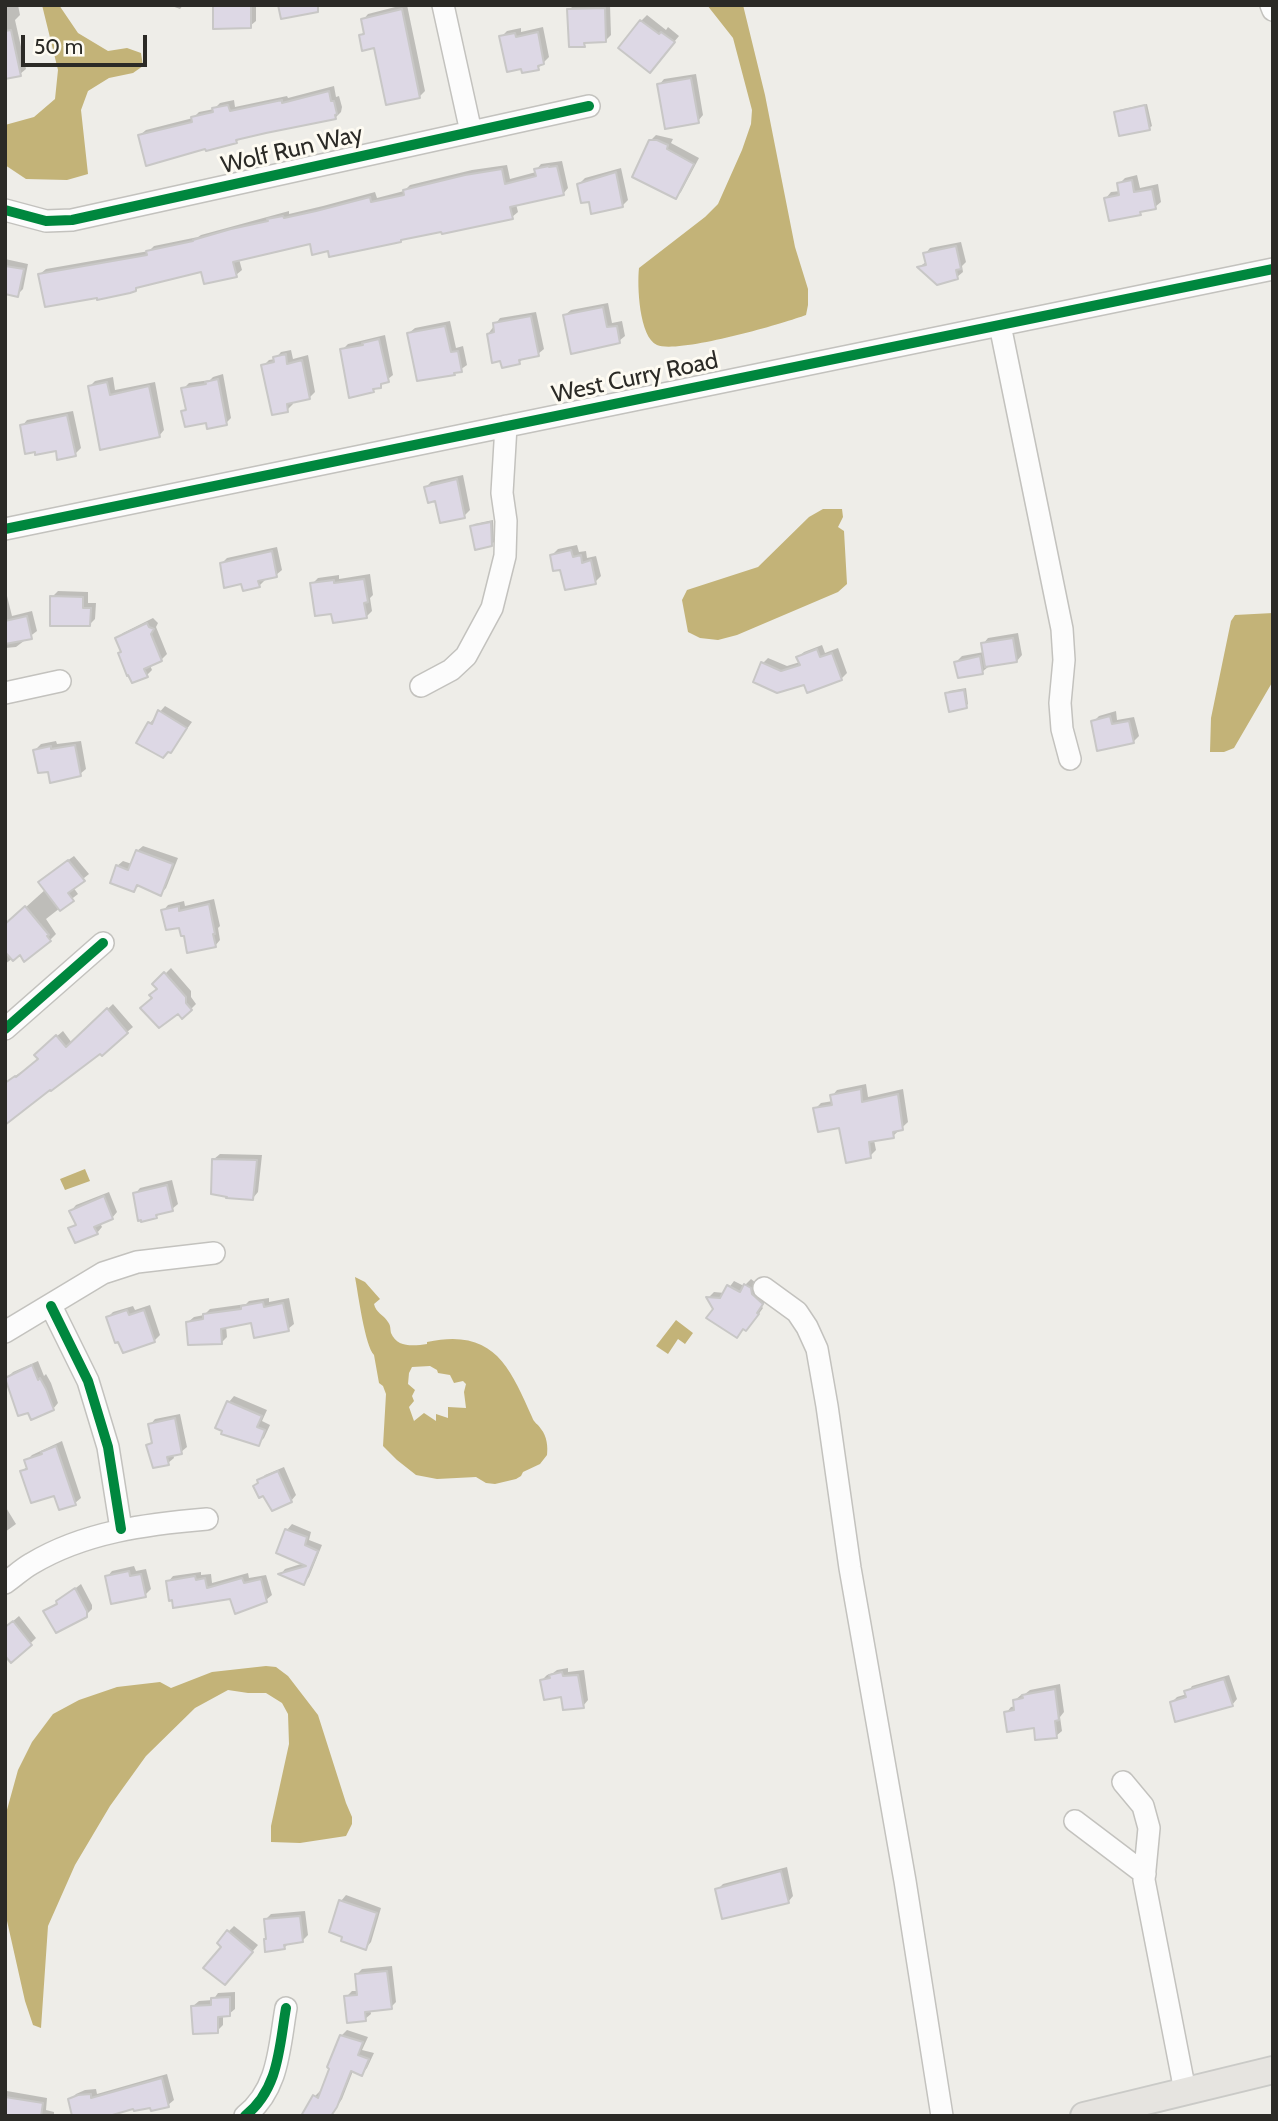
<!DOCTYPE html>
<style>
body{margin:0}
#map{position:relative;width:1278px;height:2121px;overflow:hidden;background:#eeede8;font-family:Cabin,sans-serif}
canvas{display:block}
.frame{position:absolute;inset:0;border:7px solid #2b2a26;pointer-events:none}
.scale{position:absolute;left:21px;top:35px;width:126px;height:32px;box-sizing:border-box;border:4px solid #2b2a26;border-top:0;padding-left:9px;font-size:21px;line-height:24px;white-space:nowrap;color:#2b2a26;-webkit-text-stroke:5px #fefbf2;paint-order:stroke}
</style>
<div id="map">
<canvas width="1278" height="2121"></canvas>
<div class="frame"></div>
<div class="scale">50 m</div>
</div>
<script>
const ctx = document.querySelector('canvas').getContext('2d');
ctx.lineJoin = 'round';
function paint(path, color) { ctx.fillStyle = color; ctx.fill(path, 'evenodd'); }
function strokePath(path, color, width, dash) { ctx.strokeStyle = color; ctx.lineWidth = width; ctx.lineCap = dash ? 'butt' : 'round'; ctx.setLineDash(dash || []); ctx.stroke(path); }
function drawText(font, color, halo, rows, align = 'center') {
  ctx.font = font + ' Cabin,sans-serif'; ctx.lineWidth = 6; ctx.setLineDash([]); ctx.textBaseline = 'middle'; ctx.strokeStyle = halo; ctx.fillStyle = color; for (const [text, x, y, turn = 0] of rows) {
    ctx.save(); ctx.translate(x, y); ctx.rotate((+turn || 0) * Math.PI / 180); ctx.textAlign = isNaN(turn) ? turn : align; if (halo) ctx.strokeText(text, 0, 0); ctx.fillText(text, 0, 0); ctx.restore();
  }
}
const water = new Path2D(`
 M42 5H59L78 33 108 51 127 48 141 53 143 66 133 73 109 78 88 91 81 110 88 174 67 180 26 179 5 165V125L34 117 55 99 58 70Z
 M707 5H743L765 95 795 247 808 289V305L806 315C782 324 678 354 657 345 639 337 637 285 639 268L705 217 718 204 742 150 751 124 752 110 733 38Z
 M823 509H842L843 517 838 527 844 531 847 584 838 592 737 635 718 640 700 638 688 632 682 600 687 590 758 567 809 517Z
 M1273 613V681L1234 748 1224 752H1210L1211 718 1231 621 1235 615Z
 M85 1169 90 1181 65 1190 60 1179Z
 M355 1277 365 1282 380 1299 374 1304C376 1313 383 1314 388 1322 391 1326 390 1328 391 1333 397 1348 414 1346 427 1344V1342C493 1328 509 1365 532 1417 534 1423 538 1424 541 1429 547 1436 548 1447 547 1455L540 1464 523 1472 521 1476 516 1479 495 1484 486 1483 476 1477 437 1479 416 1475 397 1460 383 1446 386 1394 383 1386 379 1383 374 1355C365 1346 358 1293 355 1277ZM430 1366 437 1370 438 1373 450 1375 454 1383 463 1381 466 1384 464 1392 466 1408 448 1407V1418L436 1414V1421L424 1413 414 1421 409 1407 414 1401 412 1396 415 1390 408 1384 409 1373 412 1367Z
 M676 1320 693 1333 685 1344 678 1339 668 1354 656 1346Z
 M266 1666 276 1667 288 1676 318 1715 346 1803 352 1817V1824L346 1836 300 1843 271 1842V1826L289 1744 288 1714 282 1703 266 1693H248L228 1690 195 1708 146 1756 110 1806 75 1865 48 1926 41 2028 33 2025 25 2001 5 1912V1817L18 1770 32 1742 53 1714 79 1700 117 1687 160 1682 171 1688 212 1672Z`);
const shadow = new Path2D(`
 M5 5H18L20 15 15 20 26 69 20 74 5 78Z
 M169 5H183L180 9Z
 M215 5H256V21L250 26Z
 M403 5H407L425 91 419 97 376 46 361 35 365 31 363 20 368 14Z
 M574 5H610L611 35 606 40 588 41 584 45 569 10Z
 M647 15 666 30 668 27 679 36 655 65 641 21Z
 M543 27 549 57 538 68 501 37 507 31 521 28V32Z
 M696 74 703 115 698 121 659 85 664 79Z
 M334 86 336 97 339 96 342 107 341 112 335 118 241 137 236 142 140 135 146 130 193 118 199 112 214 109 220 103 234 100 235 107 287 96 288 98Z
 M1147 104 1152 126 1149 128 1116 112 1119 110Z
 M656 135 673 139 671 143 699 158 681 192 676 197 650 141Z
 M562 161 568 188 563 194 516 204 518 212 512 217 404 238 401 241 329 249 311 242 239 259 242 270 236 275 202 270 139 286 135 289 40 274 46 269 149 251 154 246 198 237 201 235 289 211V214L323 206 375 192 377 198 404 191 410 185 472 170 507 165 510 179 536 172V170L541 164Z
 M621 168 628 200 622 206 590 200 579 184 585 178Z
 M1137 175 1140 188 1158 184 1161 202 1155 207 1144 210 1140 213 1106 198 1111 192 1121 191 1119 184 1125 178Z
 M961 242 966 262 962 266 963 272 957 277 919 267 926 262 925 254 930 248Z
 M5 259 28 264 23 289 17 295 5 293Z
 M608 303 612 323 622 321 625 336 619 341 565 315 571 310Z
 M536 312 544 349 538 354 524 357 519 363 488 334 500 318Z
 M450 321 456 348 463 346 467 365 454 374 409 333 415 328Z
 M385 335 393 375 373 391 342 350 348 344Z
 M291 350 293 359 308 355 315 392 309 398 292 401 293 404 287 410 263 366 269 360 275 359 281 352Z
 M223 374 231 418 226 423 208 421 183 411 188 407 183 389 189 383 210 380 213 377Z
 M113 377 115 390 155 382 164 430 159 436 90 386 95 381Z
 M73 411 81 448 75 454 57 449 36 450 22 426 27 420Z
 M463 475 470 510 464 516 437 499 426 487 431 482Z
 M493 520 494 542 491 545 472 527 474 524Z
 M577 545 579 552 586 551 587 558 596 556 601 576 595 582 552 555 558 549Z
 M277 547 282 570 276 575 264 578 265 580 259 586 242 582 221 564 227 558Z
 M370 574 373 595 370 598 372 611 366 617 333 612 312 584 318 578 339 575V579Z
 M5 588 12 616 32 611 37 631 16 647 5 648Z
 M58 591 88 592V603H96L95 619 89 625 52 597Z
 M153 618 158 623 156 627 167 654 161 660 150 665 152 670 147 675 117 638 123 633Z
 M1018 633 1022 655 1017 661 988 667 982 672 956 662 962 656 984 652 983 644 988 638Z
 M822 645 825 653 838 648 847 673 841 679 805 683 763 663 768 658 787 666 800 662 798 657 804 652Z
 M966 688 968 704 966 706 947 694 949 691Z
 M165 706 192 722 171 751 150 723Z
 M1116 711 1117 720 1134 717 1139 736 1133 742 1093 722 1099 716Z
 M56 741 57 744 81 741 86 769 80 774 49 770 35 750 41 744Z
 M143 846 178 858 166 888 161 894 140 885 134 890 117 866 123 861 132 864 137 851Z
 M74 856 89 874 73 887 78 894 46 919 56 934 50 940 20 953 5 964V926L46 889V876Z
 M214 899 220 926 218 928 220 940 215 946 186 934 180 926 163 911 168 905 184 901 185 906Z
 M171 968 191 991V997L196 1004 183 1017 179 1012 154 998 158 989 155 984Z
 M113 1004 133 1027 102 1053 100 1052 5 1083 21 1072 22 1073 40 1059 42 1049 63 1031 72 1043Z
 M866 1084 868 1097 903 1089 908 1122 893 1136 874 1140 876 1150 870 1156 840 1126 815 1109 821 1103 833 1101 832 1096 837 1090Z
 M220 1154 262 1155 258 1192 253 1198 214 1159Z
 M172 1180 178 1204 172 1209 161 1212 156 1217 135 1194 140 1188Z
 M109 1192 117 1212 112 1218 100 1223 102 1227 97 1233 70 1229 77 1223 71 1211 76 1205Z
 M751 1279 756 1283 768 1297 762 1307 763 1308 752 1323 737 1335 715 1310 709 1297 714 1292 725 1293 734 1281 744 1286Z
 M269 1298V1302L289 1298 294 1324 288 1329 252 1320 226 1326 227 1337 222 1342 188 1322 194 1317 204 1315 210 1309 246 1304 249 1301Z
 M150 1305 160 1335 155 1340 122 1350 108 1317 113 1312 133 1306 135 1310Z
 M38 1361 44 1376 46 1374 51 1383 58 1403 53 1409 7 1378 13 1372Z
 M234 1396 267 1410 262 1421 270 1425 264 1438 258 1444 217 1427 229 1402Z
 M180 1414 187 1447 181 1452 173 1454 174 1458 168 1463 148 1445 153 1440 150 1425 155 1419Z
 M62 1441 81 1498 75 1503 55 1494 22 1471 28 1466 26 1461 32 1455Z
 M284 1467 296 1495 291 1501 259 1481 265 1475Z
 M5 1506 16 1524 5 1532Z
 M292 1524 311 1532 309 1540 322 1545 309 1577 303 1583 281 1574 285 1569 304 1563 287 1530Z
 M134 1566 136 1571 146 1569 151 1589 145 1595 107 1577 112 1571Z
 M201 1572V1575L211 1574 212 1583 248 1573 249 1578 266 1575 272 1595 266 1600 231 1597 168 1582 173 1576Z
 M81 1584 92 1605V1609L86 1615 46 1611Z
 M19 1616 36 1638 12 1661 5 1628Z
 M568 1668V1672L584 1670 588 1700 583 1706 563 1695 542 1680 547 1675 553 1673 557 1670Z
 M1229 1675 1237 1699 1232 1705 1172 1702 1177 1697 1187 1694 1192 1686Z
 M1060 1684 1064 1712 1060 1717 1062 1731 1056 1736 1006 1713 1011 1707 1016 1706 1015 1700 1021 1695 1025 1694 1030 1690Z
 M787 1867 793 1896 788 1902 717 1890 723 1884Z
 M346 1895 381 1908 371 1942 366 1948 341 1901Z
 M305 1911 308 1935 302 1941 289 1943 284 1948 268 1937 265 1920 271 1914Z
 M234 1926 258 1945 230 1978 223 1946 228 1932Z
 M392 1966 396 2002 391 2007 370 2009 371 2014 365 2019 346 1997 352 1991H359L357 1974 362 1969Z
 M235 1992V2009L229 2014 223 2015V2025L217 2031 193 2006 199 2001 213 2000 218 1993Z
 M347 2030 368 2037 362 2050 374 2053 367 2068 362 2074 353 2071 342 2099 331 2116H303L315 2096 320 2091 322 2092 341 2036Z
 M167 2074 174 2100 168 2105 134 2107 70 2100 76 2094 85 2090 96 2089 97 2094Z
 M7 2091 47 2098 46 2110 54 2112V2116H5V2093Z`);
const building = new Path2D(`
 M213 5H251V28L213 29Z
 M278 5H318V12L281 19Z
 M605 8 606 42 584 43 585 47H569L567 9Z
 M402 9 420 98 386 105 374 48 362 51 359 35 364 34 361 19Z
 M640 20 659 34 661 32 675 42 650 73 618 48Z
 M11 30 21 76 5 79V31Z
 M538 32 544 64 538 66 539 70 522 73 521 69 507 72 499 36 515 33 516 37Z
 M691 78 699 123 665 129 657 84Z
 M329 91 331 101H334L337 114 335 115 336 119 266 133 236 140 237 143 206 151 205 149 146 166 138 135 192 122 191 117 213 112 212 108 228 105 230 111 282 100V103Z
 M1145 105 1150 130 1119 136 1114 112Z
 M649 140H657L668 145 667 149 694 164 676 199 632 177Z
 M549 166V167L557 166 564 195 510 207 513 219 442 234 441 232 401 240V242L329 257 328 251 312 255 310 244 233 262 237 277 204 284 201 272 136 288V291L130 293 97 300V298L45 307 38 274 147 255 146 251 193 241V240L231 229 268 221 267 219 283 216 284 218 316 211 370 197 371 202 404 195 403 190 465 175 502 169 505 184 536 176 534 169Z
 M616 172 623 207 591 214 589 202 581 203 577 184Z
 M1132 180 1134 192 1152 189 1156 209 1140 212 1141 215 1109 221 1104 198 1119 195 1117 183Z
 M956 246 961 269 956 270 958 279 937 285 917 267 926 265 923 253Z
 M5 266 24 269 18 297 5 294Z
 M603 307 607 327 617 326 620 343 571 354 563 315Z
 M531 316 539 356 519 360 520 364 502 368 500 361 492 363 487 334 494 332 493 323Z
 M445 326 451 352 458 351 462 372 454 373 455 375 417 381 407 333Z
 M379 339 389 382 381 384V388L373 389 374 392 349 398 340 349 363 345 362 343Z
 M286 354 287 364 302 360 310 399 287 404 288 412 272 415 261 365 274 362 273 357Z
 M218 379 227 425 207 429 206 423 185 427 181 411 186 410 181 388 206 384 205 382Z
 M107 382 110 395 149 386 160 437 100 450 88 386Z
 M67 415 76 456 57 460 56 451 35 455V452L25 454 20 425Z
 M457 479 465 518 440 523 435 501 428 503 424 487Z
 M491 522 492 546 475 550 470 526Z
 M571 550 573 557 581 555 582 563 591 560 596 584 565 590 560 570 553 571 550 555Z
 M272 551 277 577 258 581 260 587 243 591 241 584 224 588 220 563Z
 M364 579 368 602 364 603 367 618 333 623 331 614 315 616 310 583 334 580V583Z
 M50 596 83 597V608H91L90 626H50Z
 M27 616 32 639 5 644V621Z
 M147 623 149 627 154 629 151 634 162 661 144 669 148 677 132 683 128 675 127 676 118 653 121 652 115 638Z
 M1013 638 1017 662 985 667 981 643Z
 M817 649 820 657 832 653 842 680 807 693 804 685 777 693 753 682 761 662 781 671 800 665 796 657Z
 M980 656 983 674 958 678 954 662Z
 M964 690 967 708 949 712 945 693Z
 M158 710 187 728 171 753 168 752 163 758 136 743 148 722 152 724Z
 M1110 716 1112 724 1129 721 1134 743 1097 751 1091 721Z
 M75 745 81 776 50 783 48 772 38 773 33 750 51 746V749Z
 M136 850 173 864 161 896 137 885 134 892 110 883 116 865 128 870Z
 M68 860 85 881 68 893 74 901 60 911 38 882Z
 M209 904 215 934H213L216 947 187 953 184 936H181L179 928 166 930 161 910 179 906V911Z
 M25 906 49 935 47 936 51 941 24 962 20 955 13 961 5 952V924Z
 M164 972 186 997V1003L192 1010 182 1019 178 1014 159 1028 140 1008 152 998 149 995 157 989 152 984Z
 M107 1008 128 1033 102 1056 100 1054 51 1091 50 1090 5 1125V1083L15 1076 16 1077 38 1059 34 1055 56 1035 66 1047Z
 M861 1089 862 1102 898 1094 903 1130 893 1132 894 1138 869 1142 871 1158 846 1163 839 1128 818 1132 813 1108 832 1105 830 1095Z
 M212 1159 257 1160 253 1200 226 1198 227 1197 211 1194Z
 M167 1185 173 1211 156 1215 157 1218 141 1222V1220L138 1221 133 1193Z
 M104 1196 113 1219 94 1227 98 1234 75 1243 68 1228 76 1225 69 1211Z
 M744 1284 751 1288 752 1294 763 1304 757 1313 759 1314 746 1331 743 1329 737 1338 706 1318 713 1309 706 1297 720 1298 727 1285 740 1292Z
 M263 1302 264 1307 283 1303 289 1331 254 1338 251 1323 221 1329 222 1344 188 1345 186 1322 203 1319V1314L241 1309V1306Z
 M127 1310 129 1315 144 1310 155 1342 123 1353 118 1342 115 1343 106 1317Z
 M32 1365 38 1380 40 1378 46 1389 54 1410 31 1420 28 1413 18 1416 5 1378Z
 M227 1401 262 1416 257 1427 265 1430 259 1446 221 1434 222 1431 215 1428Z
 M175 1418 182 1454 167 1457 169 1465 153 1468 146 1445 152 1443 148 1424Z
 M56 1446 76 1505 59 1510 54 1496 31 1503 20 1471 27 1469 24 1460 42 1454 41 1452Z
 M278 1471 292 1502 272 1511 263 1496 259 1498 253 1486 258 1483 257 1480Z
 M285 1529 307 1537 305 1545 318 1551 304 1585 278 1574 306 1566 276 1553Z
 M129 1571 130 1576 141 1574 146 1597 111 1604 105 1576Z
 M195 1576 196 1580 205 1578 207 1588 242 1578 244 1583 261 1579 267 1602 235 1614 230 1599 173 1608 172 1600 169 1601 166 1581Z
 M75 1588 87 1611V1617L56 1633 43 1611 57 1604 56 1601Z
 M13 1621 32 1645 11 1663 5 1656V1627Z
 M562 1672 563 1676 578 1675 584 1708 563 1710 561 1697 544 1700 540 1680 550 1678 549 1675Z
 M1224 1679 1233 1706 1175 1722 1170 1702 1186 1697 1184 1691Z
 M1055 1689 1059 1720 1055 1721 1057 1738 1035 1740 1034 1728 1007 1732 1004 1712 1014 1710 1013 1700 1023 1698 1022 1695Z
 M781 1871 789 1903 722 1919 715 1889Z
 M339 1900 377 1913 366 1950 341 1941 342 1937 329 1932Z
 M300 1916 303 1942 284 1945 285 1949 265 1952 264 1939H266L264 1919Z
 M227 1930 253 1952 225 1985 203 1968 221 1947 217 1943Z
 M387 1971 392 2009 365 2012 366 2021 347 2023 344 1996 357 1995 355 1974Z
 M230 1997V2016L218 2017V2033L193 2034 191 2006 211 2005V1998Z
 M340 2035 363 2042 358 2055 369 2059 362 2076 351 2071 337 2107 331 2116H301L313 2095 318 2098 329 2069 327 2067Z
 M162 2078 169 2107 151 2111 150 2108 134 2111 133 2109 109 2116H72L68 2099 78 2095 91 2094V2098Z
 M5 2097 43 2103 41 2116H5Z`);
const minor = new Path2D(`
 M443 5 471 132
 M1271 5 1273 10
 M5 210 46 221 72 220 589 106
 M1000 325 1062 629 1064 660 1060 703 1062 729 1070 759
 M5 529 1273 269
 M421 686 451 670 466 656 492 608 505 556 506 521 502 493 506 426
 M5 693 60 681
 M5 1029 103 943
 M764 1288 797 1312 807 1327 817 1349 827 1406 850 1568 905 1881 942 2116
 M51 1306 88 1381 108 1447 121 1529
 M5 1332 103 1273 137 1262 214 1253
 M5 1583C14 1577 22 1569 31 1564 84 1532 147 1524 207 1519
 M1123 1782 1143 1806 1149 1828 1144 1880 1185 2091
 M1075 1821 1145 1874
 M245 2116C279 2089 279 2048 286 2008`);
const major = new Path2D(`
 M1084 2116 1273 2070`);
const cycleway = new Path2D(`
 M5 210 46 221 72 220 589 106
 M5 529 1273 269
 M5 1029 103 943
 M51 1306 88 1381 108 1447 121 1529
 M245 2116C279 2089 279 2048 286 2008`);
const streetNames = [
 ["Wolf Run Way",292,150,-13],
 ["West Curry Road",635,378,-12]
];
paint(water, '#c3b378');
paint(shadow, '#0003');
paint(building, '#ddd8e5');
strokePath(building, '#c8c7c6', 2);
strokePath(minor, '#c3c2be', 24);
strokePath(major, '#cacac7', 30);
strokePath(minor, '#fcfcfc', 21);
strokePath(major, '#e6e4e0', 26);
strokePath(cycleway, '#00873e', 10);
drawText('24px', '#2b2a26', '#fefbf2', streetNames);
</script>
